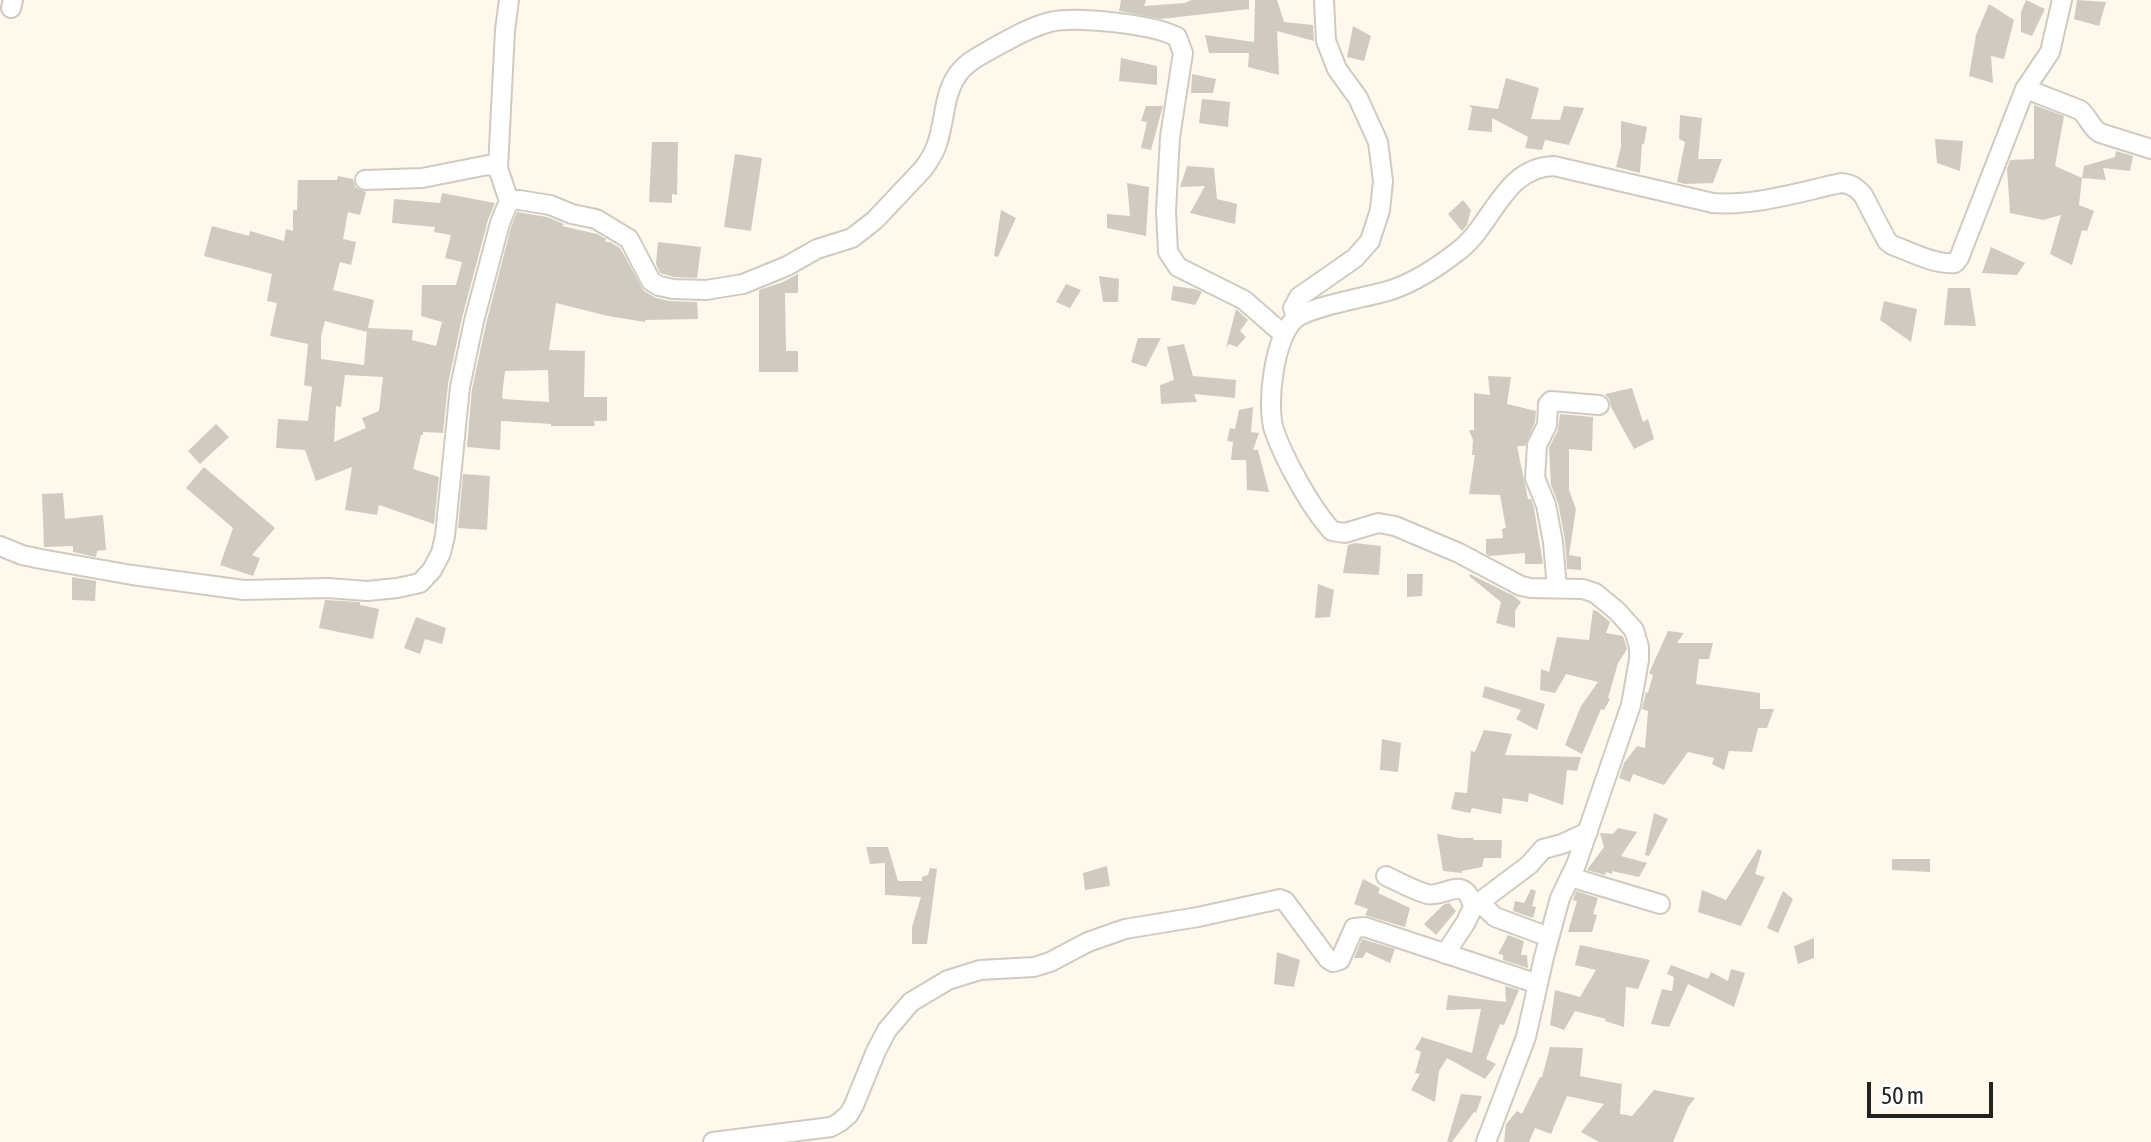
<!DOCTYPE html>
<style>
body{margin:0}
#map{position:relative;width:2151px;height:1142px;overflow:hidden;background:#fef8ed;font-family:"Asap Condensed",sans-serif}
canvas{display:block}
.scale{position:absolute;left:1867px;top:1082px;width:126px;height:36px;box-sizing:border-box;border:4px solid #24221e;border-top:0;padding-left:10px;font-size:24px;line-height:28px;white-space:nowrap;color:#24221e;-webkit-text-stroke:6px #fff;paint-order:stroke}
</style>
<div id="map">
<canvas width="2151" height="1142"></canvas>
<div class="scale">50 m</div>
</div>
<script>
const ctx = document.querySelector('canvas').getContext('2d');
ctx.lineJoin = 'round';
function paint(path, color) { ctx.fillStyle = color; ctx.fill(path, 'evenodd'); }
function strokePath(path, color, width, dash) { ctx.strokeStyle = color; ctx.lineWidth = width; ctx.lineCap = dash ? 'butt' : 'round'; ctx.setLineDash(dash || []); ctx.stroke(path); }
const building = new Path2D(`
 M1121 0H1146L1144 6 1184 3 1192 0H1249V9L1161 19 1119 11Z
 M1255 0H1277L1284 22 1313 25 1314 41 1277 31 1279 75 1248 67 1249 53H1209L1205 35 1254 42Z
 M2026 0 2045 9 2032 36 2021 32V12Z
 M2077 0 2106 2 2099 26 2074 19Z
 M1989 4 2014 20 2004 59 1991 56 1993 83 1969 76 1976 35Z
 M1353 26 1371 36 1364 61 1347 57Z
 M1121 58 1157 66V85L1119 81Z
 M1192 74 1216 79 1213 93H1191Z
 M1506 78 1539 88 1531 119 1560 120 1564 106 1584 108 1569 145 1545 140 1542 150 1525 148 1528 137 1492 118V132L1468 130 1472 108 1469 105 1498 109Z
 M1202 99 1230 102 1228 127 1199 123Z
 M2034 105 2064 116 2055 166 2082 178 2079 205 2094 211 2087 231 2082 230 2072 265 2050 254 2061 215 2043 220 2010 213 2007 169 2010 160 2034 159Z
 M1146 106H1163L1151 150 1141 148 1147 122 1141 121Z
 M1680 115 1702 118 1698 159H1722L1713 183 1685 184 1677 182 1685 142 1679 139Z
 M1621 121 1647 127 1644 144H1642L1640 173 1616 167 1621 147Z
 M1935 139 1963 141 1960 171 1937 163Z
 M652 142H678L677 195 672 194V203L649 202Z
 M2116 151 2133 156 2130 171 2103 168 2106 180 2082 178 2084 166 2115 157Z
 M735 154 762 158 751 231 724 227Z
 M1187 166 1214 168 1217 199 1237 204 1235 224 1190 213 1205 186 1180 187Z
 M338 176 353 179 355 187 366 192 360 215 348 212 343 239 356 242 351 265 340 262 333 290 374 300 368 328 413 330 412 340 436 346 442 322 421 316 422 285H456L462 262 445 258 451 235 434 232 435 227 392 223 394 199 440 203 442 193 495 203 488 220 462 318 448 384 443 433 423 432V435H421L413 469 439 477 434 524 379 505 377 515 345 510 352 467 316 481 305 450 276 448 278 419 308 421 312 387 304 385 308 344 270 336 277 303 267 301 272 274 204 256 212 226 249 236 250 231 284 241 286 229 293 231V210H297L298 180H337ZM325 321 367 332V329L364 365 321 359V337ZM345 375 383 377 379 411 362 418 366 428 334 442 336 406 341 407Z
 M1127 183 1149 187 1146 236 1107 228V214L1130 216Z
 M1463 200 1471 210 1467 225 1462 231 1448 214Z
 M1001 210 1016 218 998 257 994 256Z
 M517 212 547 217 564 224 562 226 597 234 606 239 605 242H610L620 248 644 291 656 298 670 301 697 302 698 319 645 320V322L608 316 556 303 549 350 585 351 584 397H607V421H594L595 426H551V424L501 421 500 450 467 447 472 389 486 324 511 227ZM548 370 549 402 503 399 502 396 505 371Z
 M658 242 701 247 697 278 674 277 660 273 656 264Z
 M1991 247 2025 263 2017 275 1982 273Z
 M798 274V293H785L786 351H798V372H759V290L783 282Z
 M1099 276 1119 279 1118 302H1103Z
 M1066 284 1081 290 1070 308 1056 302Z
 M1173 286 1195 289 1202 292 1195 305 1171 300Z
 M1948 288H1970L1976 326 1944 325Z
 M1884 301 1917 309 1911 342 1880 320Z
 M1236 309 1248 320 1240 331 1246 337 1237 347 1229 344 1226 348Z
 M1138 338H1161L1146 367 1131 362Z
 M1184 344 1193 376 1236 380 1235 398 1194 394 1197 402 1161 404 1160 385 1174 380 1167 347Z
 M1488 376 1511 377 1507 404 1536 411 1535 422 1525 446H1517L1528 499H1531L1534 508 1543 564H1525V553L1489 556 1486 554V539L1503 538 1502 529 1506 528 1500 495 1469 494 1475 455H1472L1473 440 1469 430H1474V393L1490 395Z
 M1632 388 1643 422 1648 419 1654 439 1634 449 1611 407 1609 399 1605 394Z
 M1253 407 1251 432 1259 433 1253 450H1258L1269 492 1247 490 1246 460H1231L1233 442 1227 441 1230 428 1235 429 1239 410Z
 M1560 414 1593 417 1592 451 1569 449V490L1576 509 1569 555 1581 557V570L1567 569 1565 540 1558 503 1551 485 1549 448 1558 430Z
 M216 424 229 437 200 464 188 451Z
 M204 467 275 528 252 555 260 558 253 576 220 565 233 528 186 488Z
 M463 474 490 476 487 530 458 528Z
 M63 493 65 519 103 515 106 550 97 551 96 557 73 552V546L44 547 42 494Z
 M1355 543 1381 546 1379 575 1343 573 1348 545Z
 M1407 574H1423L1422 596 1407 597Z
 M1470 574 1514 596 1521 602 1515 611V628L1496 623 1501 602 1469 576Z
 M72 577 96 581 95 601 72 600Z
 M1318 584 1334 590 1330 617 1315 618Z
 M325 600 360 602V605L379 609 373 639 319 628Z
 M1593 610 1597 611 1610 622 1606 633 1623 636 1627 649 1618 663 1608 698 1610 699 1604 710 1601 709 1582 754 1565 745 1581 706 1598 682 1566 674 1555 693 1540 690 1541 669 1549 672 1557 637 1589 640Z
 M416 617 446 628 442 644 425 639 420 654 404 648Z
 M1668 631 1684 633 1677 643H1713L1709 659H1699L1696 684 1760 693V709H1774L1767 728H1758L1752 752 1729 751 1724 770 1712 764 1714 758 1688 752 1664 785 1633 774 1630 782 1619 778 1624 763 1637 746 1645 748 1648 711 1642 709 1646 692 1648 693 1653 675 1649 673Z
 M1485 686 1545 704 1537 730 1516 719 1521 710 1482 697Z
 M1484 730 1512 734 1505 755 1581 757 1577 771 1567 770 1563 805 1529 793 1528 802 1503 798 1501 814 1472 808 1470 813 1451 809 1455 792 1467 793 1471 751 1475 752Z
 M1382 739 1401 743 1398 772 1380 770Z
 M1654 813 1668 819 1649 856 1645 855Z
 M1618 828 1637 832 1621 856 1647 863 1639 877 1612 871V874L1606 872 1605 875 1587 870 1604 847 1600 833 1613 834Z
 M1437 834 1460 838H1474L1473 840H1502L1501 858H1484L1482 867 1462 871V873L1443 871Z
 M866 847H888L898 881H922V877L928 875 930 868 937 869 927 944H912V927L921 897 885 895V863L870 864Z
 M1758 849 1762 851 1755 874 1765 877 1741 926 1698 912 1702 890 1726 900Z
 M1892 859H1930V872L1892 870Z
 M1107 866 1110 886 1085 890 1083 873Z
 M1363 879 1380 888 1378 893 1410 908 1405 927 1365 915 1368 909 1354 904Z
 M1531 889 1536 891 1532 906 1536 907 1533 918 1513 911 1515 901 1524 903Z
 M1576 891 1598 898 1593 914 1597 915 1592 932H1568L1577 901 1573 900Z
 M1783 891 1793 899 1778 933 1767 928Z
 M1449 903 1456 911 1436 935 1424 924 1443 905Z
 M1508 935 1524 941 1521 955H1527L1528 968 1503 960V955L1498 954Z
 M1814 938V958L1798 964 1794 946Z
 M1362 939 1395 949 1390 963 1366 952 1363 958H1354Z
 M1580 945 1650 960 1638 989 1626 987 1624 1027 1605 1021 1606 1019 1575 1011 1564 1030 1550 1025 1555 990 1580 997 1596 970 1575 965Z
 M1277 952 1300 960 1294 987 1274 984Z
 M1671 965 1708 979 1711 972 1728 981 1731 969 1745 973 1734 1007 1688 984 1669 1027 1651 1024 1662 989 1672 991 1674 977 1667 974Z
 M1505 986 1519 990 1504 1025 1500 1024 1486 1059 1496 1064 1485 1079 1447 1058 1439 1071 1435 1102 1411 1090 1420 1074 1415 1073 1421 1052 1415 1049 1422 1037 1472 1053 1481 1009 1446 1010 1448 995 1506 1002Z
 M1550 1047 1583 1048 1580 1076 1621 1084 1622 1082 1620 1114 1632 1116 1654 1090 1695 1098 1688 1107 1673 1142H1599L1581 1132 1604 1104 1567 1096 1551 1134 1535 1128 1529 1142H1504L1506 1124 1517 1111 1522 1114 1540 1077H1542Z
 M1461 1094 1482 1096 1476 1113 1474 1112 1452 1142H1447Z`);
const minor = new Path2D(`
 M11 8 13 0
 M2026 89 2080 110C2088 116 2090 127 2100 133L2151 149
 M365 180 422 178 488 165 498 168
 M509 201 498 168 505 30 509 0
 M1296 317 1293 308 1299 297 1355 258 1370 241 1380 210 1383 181 1378 142 1358 98 1337 69 1326 41 1324 0
 M0 546 22 555 41 559 132 575 244 590 328 588 367 591 397 588 420 583 432 570 441 553 445 536 460 387 474 321 500 223 509 201 519 200 550 205 572 214 596 219 629 239 651 281 659 286 673 289 706 290 743 284 787 266 817 249 852 238 875 220 924 168C928 162 933 155 936 147 945 124 943 97 956 77 965 62 980 56 995 47 1012 38 1030 27 1050 22 1077 16 1153 24 1177 37L1183 53 1170 137 1166 211 1168 252 1178 267 1244 300 1283 334
 M1557 588 1553 542 1546 505 1535 478 1537 445 1547 425 1548 404 1551 401 1599 405
 M1386 876C1399 882 1413 890 1427 894 1445 898 1465 873 1473 907L1466 922 1445 954
 M1570 877 1660 904
 M1479 902 1495 917 1549 937
 M1473 907 1529 865 1543 849 1562 844 1588 832
 M713 1142 831 1127 840 1122 849 1114 854 1105 876 1051 887 1030 911 1002 948 980 980 970 1034 967 1050 962 1088 942 1125 929 1198 917 1280 899 1285 901 1328 959 1333 962 1340 960 1354 928 1365 927 1538 984
 M1486 1142 1526 1037 1544 957 1560 898 1576 865 1631 705 1639 660V647L1634 630 1617 611 1595 593 1583 589 1531 588 1521 586 1459 553 1395 526 1378 523 1345 533 1332 531C1311 508 1284 459 1274 430 1266 405 1274 337 1295 319 1310 306 1371 297 1394 289 1416 281 1439 266 1457 252 1493 226 1503 167 1554 166L1713 203C1756 206 1799 192 1841 183 1851 184 1856 187 1863 195L1887 241 1892 245C1911 252 1935 265 1955 263L1959 258 2025 89 2050 52 2062 0`);
paint(building, '#d0cbc1');
strokePath(minor, '#d0cbc0', 22);
strokePath(minor, '#fff', 18);
</script>
